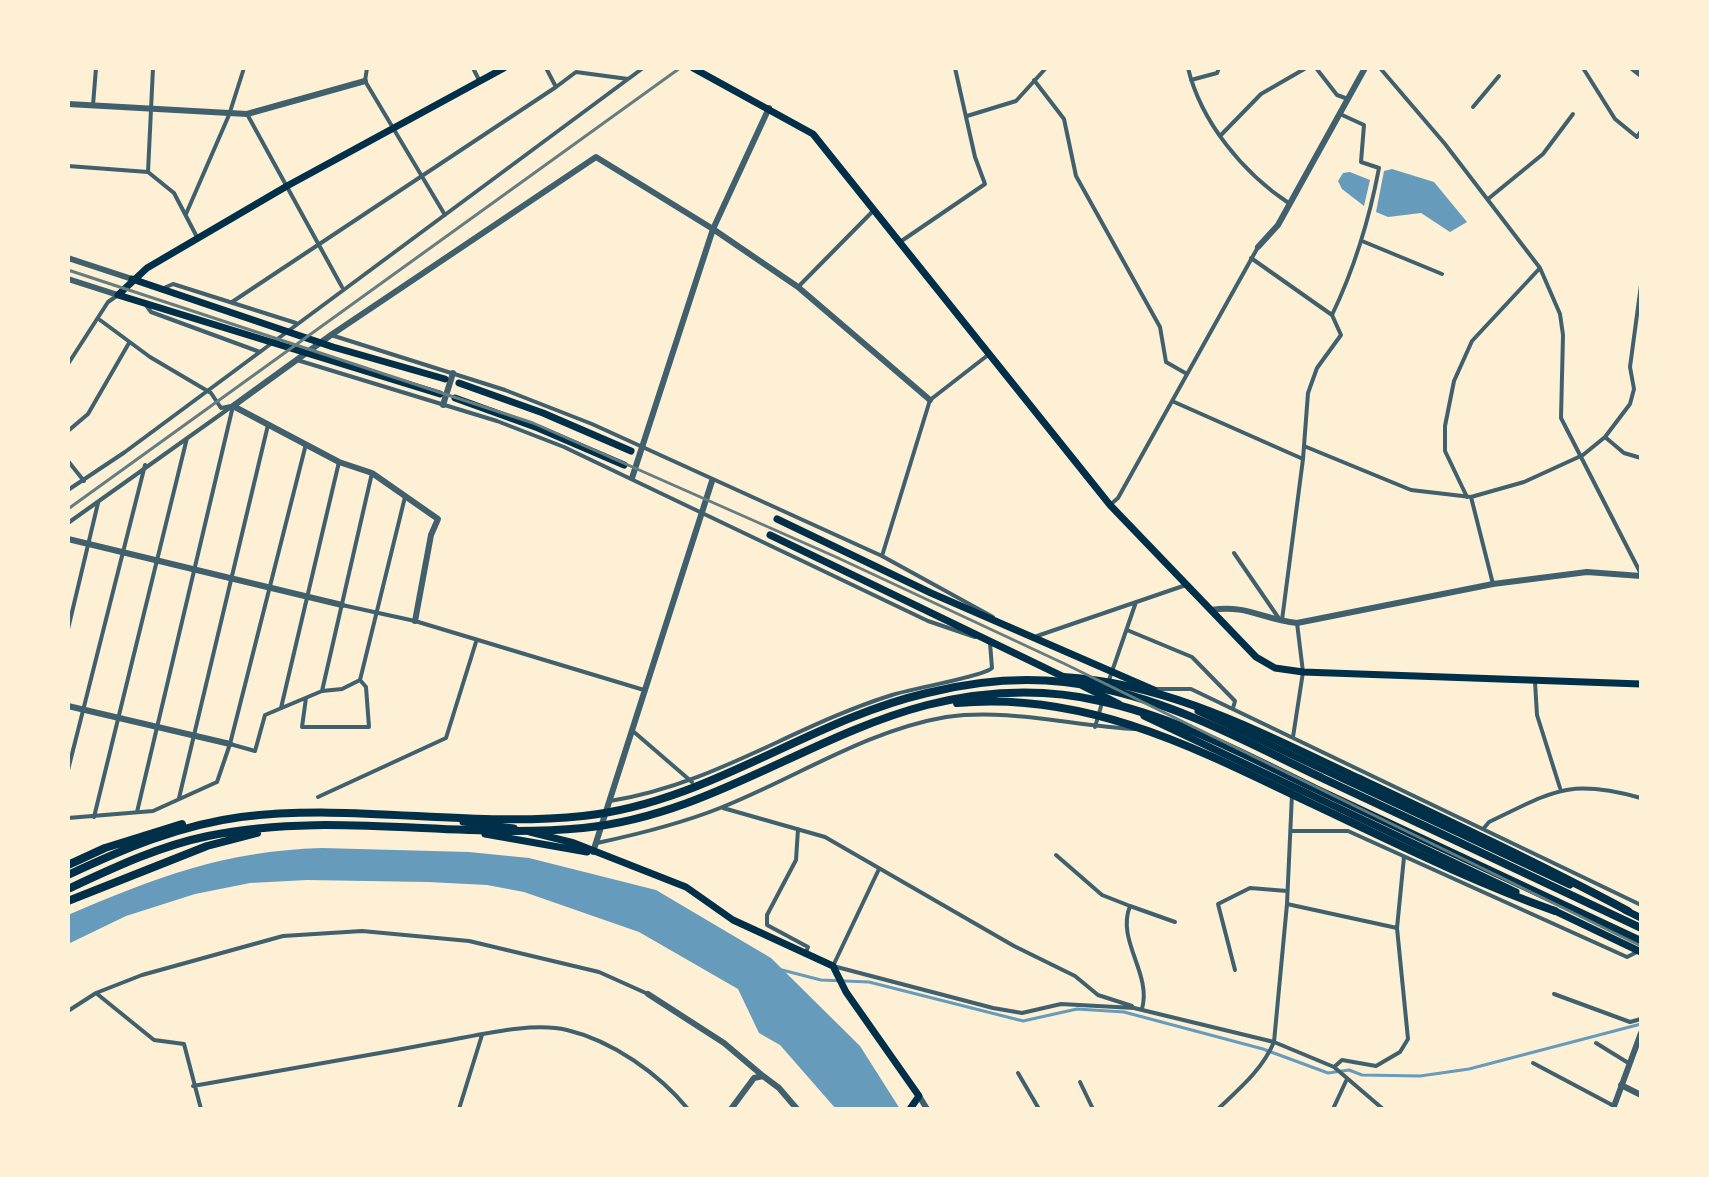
<!DOCTYPE html>
<style>
body{margin:0}
#map{position:relative;width:1709px;height:1177px;overflow:hidden;background:#fdf0d5;font-family:Karla,sans-serif}
canvas{display:block}
.frame{position:absolute;inset:0;border:70px solid #fdf0d5;pointer-events:none}
</style>
<div id="map">
<canvas width="1709" height="1177"></canvas>
<div class="frame"></div>
</div>
<script>
const ctx = document.querySelector('canvas').getContext('2d');
ctx.lineJoin = 'round';
function paint(path, color) { ctx.fillStyle = color; ctx.fill(path, 'evenodd'); }
function strokePath(path, color, width, dash) { ctx.strokeStyle = color; ctx.lineWidth = width; ctx.lineCap = dash ? 'butt' : 'round'; ctx.setLineDash(dash || []); ctx.stroke(path); }
const water = new Path2D(`
 M1392 169 1434 182 1467 222 1450 232 1421 213 1388 217 1376 212 1384 171Z
 M1350 172 1370 180 1364 206 1342 189 1338 181 1343 173Z
 M322 848 469 852 529 858 656 890 771 958 860 1046 900 1109H836L780 1045 759 1033 738 989 639 932 524 892 487 885 428 882 307 880 250 883 195 894 126 916 68 944V915C157 877 223 851 322 848Z`);
const stream = new Path2D(`
 M782 970 821 980 869 982 1023 1021 1077 1009 1124 1012 1263 1049 1328 1073 1349 1070 1362 1075 1420 1076 1469 1069 1641 1024`);
const minor = new Path2D(`
 M153 68 148 172 174 193 198 239
 M367 68 365 81 445 215
 M473 68 479 80
 M1188 68C1201 122 1243 173 1290 204
 M1316 68 1337 95 1348 99
 M1380 68 1445 144 1540 268 1560 314 1563 335 1561 418 1641 574
 M1583 68 1615 119 1637 137 1641 131
 M1034 80 1064 119 1076 176 1160 327 1166 362 1187 374
 M1191 80 1217 73 1219 68
 M556 87 576 72 628 79
 M93 105 96 68
 M1473 107 1499 76
 M247 114 342 287
 M967 116 1016 101 1046 68
 M1221 135 1261 94 1306 68
 M68 166 148 172
 M1488 199 1543 154 1573 114
 M186 214 229 115 244 68
 M1362 241 1442 274
 M900 242 985 184 975 157 955 68
 M1251 258 1332 315 1341 335 1317 368 1308 393 1303 459 1282 620
 M798 287 874 210
 M164 288 173 284 296 323
 M232 302 556 87 546 68
 M146 305 151 312 260 352
 M1332 315C1355 267 1369 221 1379 168L1361 162 1364 125 1340 114
 M100 320 150 357 211 393 221 408 231 406
 M331 335 505 390 592 424 882 556 993 617
 M297 360 497 421 564 447 928 621 975 637
 M68 364 108 302 118 295
 M1172 401 1303 459
 M68 431 88 414 129 343
 M1605 437 1624 453 1641 458
 M1304 446 1411 490 1471 497 1524 482 1583 455 1605 437 1630 404 1634 389 1630 367 1641 285
 M68 461 84 481
 M68 490 125 452 643 68
 M1467 497 1445 451V426L1454 381 1472 341 1540 268
 M1471 497 1493 584
 M1110 505 1118 498 1258 247
 M68 523 231 407
 M1234 553 1280 620
 M882 556 930 400 988 355
 M342 605 415 621 644 690
 M68 629 98 503
 M1127 630 1192 657 1235 701 1233 708
 M1037 636 1186 585
 M1535 682 1537 715 1560 788
 M1108 683 1136 602
 M1153 689H1191L1641 905
 M322 691 342 689 360 680 405 497
 M306 698 302 727H369L366 687 360 680
 M281 708 339 462
 M1095 727 1102 703
 M634 732 692 782
 M1293 737 1303 672 1297 623
 M230 744 255 751 265 715 322 691 372 473
 M68 770 145 465
 M318 797 446 738 476 642
 M179 798 268 425
 M610 801C715 784 793 726 892 695 910 689 985 676 992 668L990 643
 M723 808 825 837 1014 946 1075 976 1098 995 1132 1006
 M137 812 233 406
 M94 817 187 438
 M68 818 153 811 217 782 230 744 306 444
 M1484 828 1489 822C1554 791 1568 778 1641 798
 M798 829 796 860 767 915V925L808 947 806 952
 M1292 831H1348L1627 957 1637 952
 M597 843C639 834 680 824 720 808 796 778 865 731 946 717 1008 708 1073 726 1135 729
 M1056 855 1102 895 1130 906C1116 941 1152 973 1142 1009
 M879 869 833 966 993 1008 1022 1013 1061 1004 1134 1008 1274 1042 1334 1067 1383 1109
 M1287 904 1397 928
 M1130 906 1175 922
 M1235 970 1218 904 1250 888 1287 891
 M96 993 154 1040 184 1044 201 1109
 M1554 994 1630 1022 1641 1019
 M68 1011 96 993 142 975 283 936 362 931 469 941 599 972 648 994
 M1596 1043 1630 1064
 M1533 1063 1614 1106
 M1334 1067 1342 1060 1376 1066 1400 1052 1408 1039 1397 928 1404 857
 M1018 1073 1039 1109
 M1080 1082 1093 1109
 M193 1086C274 1072 354 1058 434 1043 472 1037 530 1021 567 1030 613 1041 659 1074 688 1109
 M459 1109 482 1035
 M1218 1109C1240 1088 1262 1070 1274 1042L1287 904 1292 794
 M1333 1109 1346 1081`);
const tertiary = new Path2D(`
 M1632 68 1641 75
 M68 104 247 114 365 81
 M1258 247 1278 225 1365 68
 M68 258 132 279
 M68 279 118 295
 M443 405 453 373
 M632 478 713 229 769 108
 M68 539 342 605
 M1211 610C1247 604 1263 620 1297 623L1493 584 1587 572 1641 576
 M415 621 431 535 438 519 372 473 339 462 233 406 331 335 596 157 713 229 798 287 930 400
 M68 706 230 744
 M593 852 712 481
 M648 994 724 1043 763 1076
 M1621 1085 1641 1095
 M919 1096 927 1109
 M731 1109 754 1078 763 1076 779 1088 797 1109
 M1613 1109 1641 1033`);
const primary = new Path2D(`
 M463 822 514 828
 M530 832 574 843 686 887 733 920 833 966 846 992 919 1096 910 1109
 M485 834 587 852`);
const trunk = new Path2D(`
 M693 68 813 134 1110 505 1256 657 1275 668 1303 672 1641 684
 M132 279 333 347 445 379
 M459 383 543 413 631 451
 M440 394 118 295 147 268 287 186 504 68
 M455 398 538 428 624 465
 M777 519 931 593 1154 690
 M770 535 1068 679
 M1083 686 1119 704
 M1198 711 1570 885
 M1144 716 1516 892
 M1553 910 1641 952
 M1625 910 1641 918`);
const motorway = new Path2D(`
 M1063 677C1170 683 1265 735 1360 779 1451 822 1540 864 1628 911
 M957 703C1084 691 1194 747 1304 800 1387 839 1468 880 1555 911
 M68 865 105 848 182 824
 M68 875C123 849 180 825 241 817 355 803 470 828 583 816 708 803 807 721 927 693 983 679 1043 675 1100 688 1179 704 1252 745 1324 779 1430 828 1535 878 1641 928
 M68 889C113 868 159 846 208 836 331 810 459 840 583 828 708 816 808 736 927 705 983 691 1043 688 1100 701 1176 717 1247 756 1316 789 1425 839 1533 890 1641 941
 M68 901 207 846 257 833`);
const rail = new Path2D(`
 M68 270 533 423 836 557 1065 664 1641 946
 M68 509 680 68`);
paint(water, '#669bbc');
strokePath(stream, '#669bbc', 3);
strokePath(minor, '#3f606c', 4);
strokePath(tertiary, '#3f606c', 6);
strokePath(primary, '#003049', 7);
strokePath(trunk, '#003049', 7);
strokePath(motorway, '#003049', 8);
strokePath(rail, '#657d81', 3);
</script>
